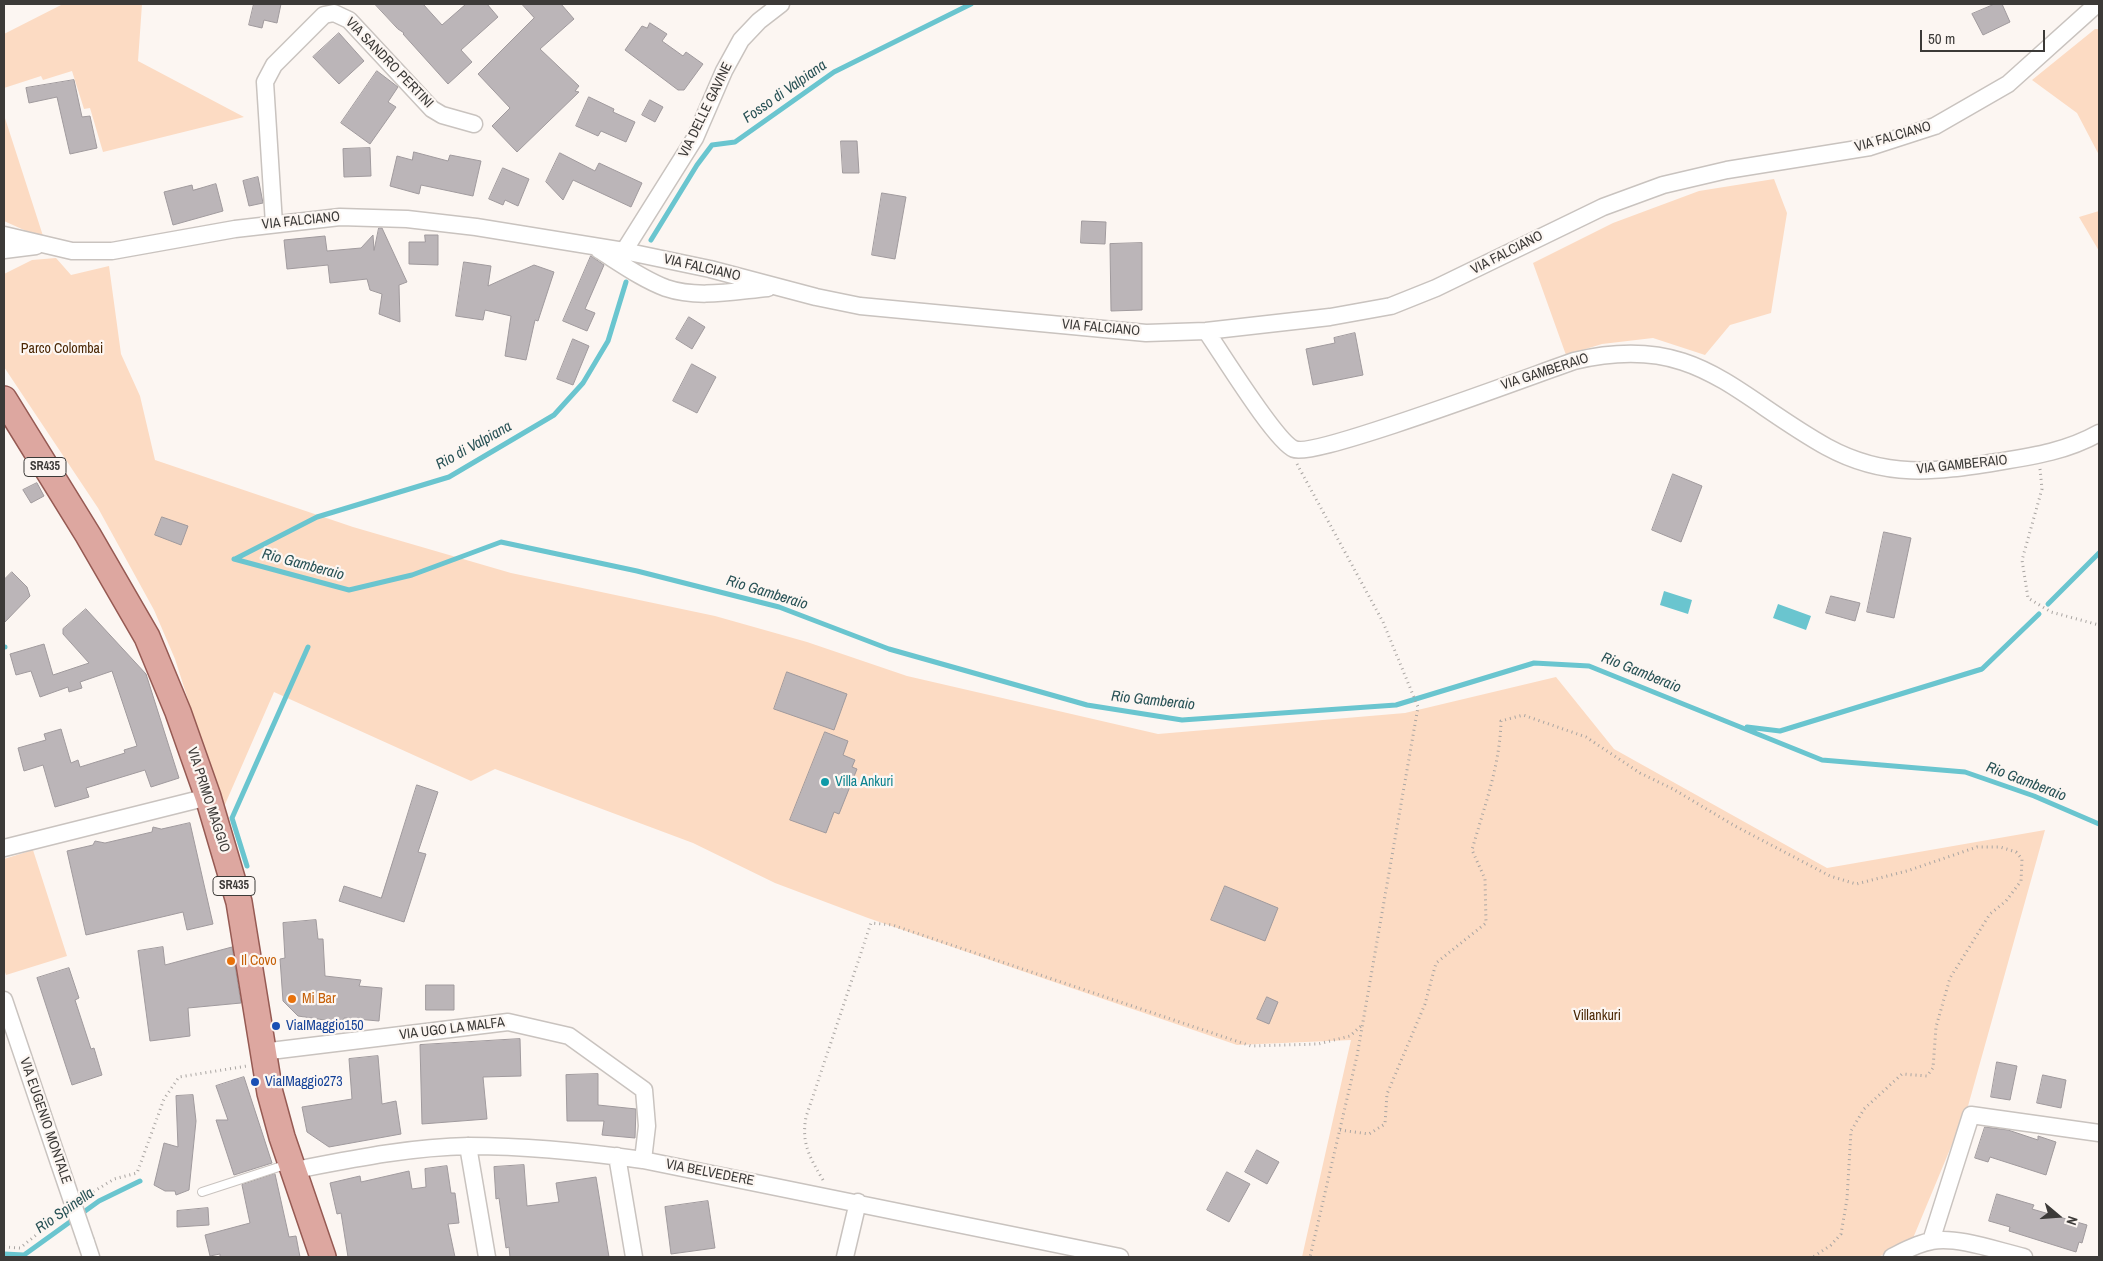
<!DOCTYPE html>
<style>
body{margin:0}
#map{position:relative;width:2103px;height:1261px;overflow:hidden;background:#fcf6f2;font-family:"Archivo Narrow",sans-serif}
canvas{display:block}
.frame{position:absolute;inset:0;border:5px solid #3c3a38;pointer-events:none}
.north{position:absolute;left:2033px;top:1191px;width:50px;height:50px;-webkit-text-stroke:4px #fcf6f2;paint-order:stroke;rotate:108deg;font-size:14px;font-weight:700;line-height:20px;text-align:center;color:#3c3a38}
.north::after{content:'';display:block;margin:auto;width:18px;height:22px;background:#3c3a38;clip-path:polygon(50% 0,100% 100%,50% 72%,0 100%)}
.scale{position:absolute;left:1920px;top:30px;width:125px;height:22px;box-sizing:border-box;border:2px solid #3c3a38;border-top:0;padding-left:6px;font-size:15px;line-height:18px;white-space:nowrap;color:#3c3a38;-webkit-text-stroke:4px #fcf6f2;paint-order:stroke}
</style>
<div id="map">
<canvas width="2103" height="1261"></canvas>
<div class="frame"></div>
<div class="north">N</div>
<div class="scale">50 m</div>
</div>
<script>
const ctx = document.querySelector('canvas').getContext('2d');
ctx.lineJoin = 'round';
function paint(path, color) { ctx.fillStyle = color; ctx.fill(path, 'evenodd'); }
function strokePath(path, color, width, dash) { ctx.strokeStyle = color; ctx.lineWidth = width; ctx.lineCap = dash ? 'butt' : 'round'; ctx.setLineDash(dash || []); ctx.stroke(path); }
function drawText(font, color, halo, rows, align = 'center') {
  ctx.font = font + ' "Archivo Narrow",sans-serif'; ctx.lineWidth = 4.5; ctx.setLineDash([]); ctx.textBaseline = 'middle'; ctx.strokeStyle = halo; ctx.fillStyle = color; for (const [text, x, y, turn = 0] of rows) {
    ctx.save(); ctx.translate(x, y); ctx.rotate((+turn || 0) * Math.PI / 180); ctx.textAlign = isNaN(turn) ? turn : align; if (halo) ctx.strokeText(text, 0, 0); ctx.fillText(text, 0, 0); ctx.restore();
  }
}
const green = new Path2D(`
 M63 4H142L138 61 244 117 103 152 90 108 84 109 72 71 43 80 41 76 4 88V34Z
 M2095 29H2099V155L2077 113 2032 80Z
 M4 115 44 239 4 221Z
 M1774 179 1787 213 1771 313 1730 325 1705 355 1653 338 1602 344 1566 355 1533 263 1613 223 1699 191Z
 M2099 211V251L2079 217Z
 M56 258 71 275 109 266 121 354 140 396 155 460 353 527 511 573 715 616 807 642 907 676 1158 734 1405 713 1556 677 1614 749 1827 868 2045 830 1968 1106 1911 1243 1878 1257H1302L1351 1040 1237 1045 868 918 775 883 693 843 495 769 471 781 274 692 223 809 175 659 154 610 98 508 4 367V274L32 260Z
 M33 850 67 956 6 975 4 969V859Z`);
const water = new Path2D(`
 M1664 591 1692 600 1688 614 1660 605Z
 M1778 604 1811 616 1806 630 1773 618Z`);
const stream = new Path2D(`
 M651 240 697 165 712 145 735 142 834 72 971 4
 M234 559 349 590 412 575 501 542 637 571 779 607 889 649 1087 705 1182 720 1396 705 1534 663 1589 666 1822 760 1965 772 2034 796 2099 824
 M235 559 317 517 449 477 554 415 583 383 608 341 626 282
 M2048 604 2099 553
 M4 647H5
 M1747 727 1780 731 1982 669 2039 614
 M247 866 232 818 308 647
 M4 1254 24 1255 99 1201 140 1181`);
const building = new Path2D(`
 M254 4H281L277 23 264 20 262 28 249 25Z
 M375 4H423L442 25 466 4H487L498 17 461 50 472 62 448 84 403 34 404 33 398 29Z
 M522 4H561L574 19 540 49 579 86 575 91 579 92 517 152 492 126 510 108 478 74 534 18Z
 M1995 4H2002L2010 22 1983 35 1972 14Z
 M650 23 667 34 662 41 683 56 686 52 703 64 684 90H678L625 50 642 26 647 28Z
 M339 33 364 61 339 84 313 57Z
 M377 71 398 87 388 102 396 107 370 144 341 123Z
 M74 80 82 117 90 116 97 148 70 154 57 97 29 103 26 88Z
 M589 97 614 109 613 112 635 122 626 142 601 131 598 136 576 126Z
 M650 100 663 107 655 122 642 115Z
 M841 141H857L859 173H843Z
 M370 148 371 176 344 177 343 149Z
 M414 152 448 161 450 155 481 161 473 196 421 185 419 194 390 186 397 156 412 160Z
 M560 153 595 171 599 163 642 183 631 207 573 180 563 200 546 182Z
 M503 168 529 179 518 206 505 200 503 205 489 199Z
 M258 177 263 203 249 206 243 181Z
 M216 184 223 211 173 225 164 192 192 185 193 190Z
 M882 193 906 197 895 259 872 255Z
 M1082 221 1106 222 1105 244 1081 243Z
 M379 228H382L407 282 399 285 400 322 379 314 382 294 370 290 367 279 330 283 328 265 287 269 284 240 325 236 327 251 361 248 373 235 374 250Z
 M425 235H438V265L409 264V242H425Z
 M1142 243V310L1111 311 1110 244Z
 M591 256 604 265 585 309 595 313 587 331 563 321Z
 M464 262 491 266 488 286 534 265 554 272 538 321 535 320 526 360 505 356 511 316 485 310 483 320 456 316Z
 M689 317 705 327 692 349 676 339Z
 M1355 333 1363 375 1313 385 1306 349 1335 343 1334 338Z
 M573 339 589 346 573 385 557 379Z
 M692 364 716 377 697 413 673 401Z
 M1673 474 1702 486 1681 542 1652 530Z
 M37 483 44 496 31 503 23 490Z
 M162 517 188 526 181 545 155 535Z
 M1884 532 1911 538 1894 618 1867 612Z
 M12 572 27 587 30 596 4 623V580Z
 M1831 596 1860 603 1855 621 1826 613Z
 M86 609 146 674 179 778 151 787 145 770 86 788 89 797 55 807 43 765 24 771 18 748 46 740 44 734 61 729 71 763 78 760 80 767 125 753 124 750 137 746 112 671 80 682 82 688 69 692 68 687 40 697 31 671 16 675 10 654 44 644 53 675 89 663 63 634V629Z
 M787 672 847 694 834 730 774 709Z
 M825 732 848 741 843 755 855 760 852 767 857 769 839 814 834 812 826 833 790 820Z
 M417 785 438 792 418 852 426 854 404 922 339 901 344 886 381 898Z
 M190 823 213 924 187 930 183 912 86 935 67 851 93 845 95 841 105 843 152 832 153 827 161 829Z
 M1225 886 1278 908 1265 941 1211 920Z
 M316 920 318 939H323L325 976 361 980 359 986 382 988 379 1021 344 1018V1023L298 1016 283 1001 280 959 285 958 283 923Z
 M163 947 165 965 232 947 241 1003 188 1008 190 1036 150 1041 138 951Z
 M69 968 79 998 75 1000 91 1049 94 1048 102 1075 72 1085 37 978Z
 M426 985H454V1010H426Z
 M1267 997 1278 1002 1269 1024 1257 1019Z
 M520 1039 521 1076 483 1077 487 1119 422 1124 420 1045Z
 M378 1056 382 1104 396 1101 401 1134 329 1147 307 1132 302 1107 352 1099 349 1059Z
 M1997 1062 2017 1066 2010 1100 1991 1097Z
 M598 1074V1105L636 1109 635 1138 602 1135 604 1121H567L566 1075Z
 M2043 1075 2066 1080 2061 1108 2037 1103Z
 M244 1077 272 1163 234 1175 216 1120H228L216 1086Z
 M193 1095 196 1121 189 1190 176 1195 175 1191H165L154 1185 164 1143 178 1147 176 1096Z
 M1985 1127 2008 1130 2038 1140V1136L2056 1142 2046 1175 1990 1157 1988 1162 1975 1158Z
 M1257 1150 1279 1162 1267 1184 1245 1172Z
 M524 1165 527 1206 559 1202 556 1183 596 1177 609 1257H510L509 1247 506 1248 499 1198 496 1199 494 1167Z
 M447 1166 451 1193H455L459 1223 448 1224 455 1257H348L341 1213 337 1214 330 1183 360 1176 361 1182 409 1171 412 1189 426 1187 425 1169Z
 M1227 1172 1250 1184 1229 1222 1207 1210Z
 M275 1174 289 1237 296 1236 300 1257H220V1254L210 1256 205 1235 250 1223 242 1185Z
 M1997 1194 2034 1205 2032 1209 2087 1225 2082 1243 2079 1242 2076 1252 2009 1231 2010 1227 1989 1221Z
 M708 1201 715 1248 671 1254 665 1207Z
 M208 1208 209 1225 177 1227V1211Z`);
const path = new Path2D(`
 M1297 464 1383 622 1418 707 1357 1056 1310 1257
 M2040 469 2042 489 2022 560 2028 598 2051 612 2099 625
 M1340 1130 1369 1134 1385 1124 1387 1094 1425 1004 1436 963 1486 923 1485 879 1472 850C1484 807 1500 766 1501 721L1523 715 1586 737 1640 773 1673 789 1735 826 1830 876 1856 884 1907 871 1977 847H2000L2016 852 2022 859 2021 881 2006 901 1990 914 1950 978 1936 1027 1933 1068 1927 1076 1902 1074 1864 1109 1851 1131 1847 1199 1841 1234 1831 1245 1813 1257
 M823 1180C810 1158 801 1143 806 1117L871 923 892 925 1251 1046 1318 1044 1350 1036 1361 1026
 M85 1197 114 1179 137 1173 164 1099 179 1077 247 1066
 M4 1247 20 1248 61 1215`);
const lane = new Path2D(`
 M202 1192 288 1164`);
const street = new Path2D(`
 M274 224 265 82 274 65 324 15 334 13 349 20 432 109 442 115 474 124
 M4 235 72 251H112L235 229 340 217 407 219 476 227 624 251 710 269 816 297 860 306 1146 333 1206 331 1330 317 1391 306 1436 288 1603 207 1663 185 1727 170 1870 147 1935 126 2008 84 2097 4
 M4 250 36 246
 M599 250C620 263 642 279 666 288 698 299 735 291 768 288
 M624 251 695 138 724 71 741 40 759 21 781 4
 M1206 331C1221 352 1275 441 1294 449 1315 458 1536 374 1574 361 1695 332 1732 394 1827 447 1886 479 1934 472 1997 462 2034 456 2067 451 2099 433
 M4 848 208 797
 M4 1000 59 1163
 M262 1052 508 1022 569 1036 644 1090 647 1126 643 1160
 M468 1146 487 1257
 M617 1156 634 1257
 M295 1170C352 1159 410 1147 469 1146 527 1146 586 1152 643 1160L1120 1257
 M1931 1241 1971 1115 2099 1133
 M86 1242 91 1257
 M845 1257 858 1202
 M1892 1257C1904 1251 1918 1243 1932 1241 1957 1236 1998 1251 2024 1257`);
const primary = new Path2D(`
 M4 399 88 535 147 637 178 712 208 797 239 902 270 1093 282 1137 323 1257`);
const streetBridge = new Path2D(`
 M59 1163 86 1242`);
const markers = [
 [825,782,5,"#0f9aa8"],
 [231,961,5,"#e8710a"],
 [292,999,5,"#e8710a"],
 [276,1026,5,"#1a4fb4"],
 [255,1082,5,"#1a4fb4"]
];
const shields = [
 [45,467,42],
 [234,886,42]
];
const shieldNames = [
 ["SR435",45,467],
 ["SR435",234,886]
];
const streetNames = [
 ["VIA SANDRO PERTINI",389,63,46],
 ["VIA DELLE GAVINE",706,110,-64],
 ["VIA FALCIANO",1893,137,-16],
 ["VIA FALCIANO",301,221,-6],
 ["VIA FALCIANO",1507,253,-27],
 ["VIA FALCIANO",702,268,13],
 ["VIA FALCIANO",1101,328,5],
 ["VIA GAMBERAIO",1545,372,-18],
 ["VIA GAMBERAIO",1962,465,-6],
 ["VIA PRIMO MAGGIO",208,800,72],
 ["VIA UGO LA MALFA",452,1029,-7],
 ["VIA EUGENIO MONTALE",45,1121,71],
 ["VIA BELVEDERE",710,1173,11]
];
const parkNames = [
 ["Parco Colombai",62,349],
 ["Villankuri",1597,1016]
];
const cultureNames = [
 ["Villa Ankuri",835,782]
];
const foodNames = [
 ["Il Covo",241,961],
 ["Mi Bar",302,999]
];
const transitNames = [
 ["ViaIMaggio150",286,1026],
 ["ViaIMaggio273",265,1082]
];
const waterNames = [
 ["Fosso di Valpiana",785,92,-35],
 ["Rio di Valpiana",474,446,-29],
 ["Rio Gamberaio",303,565,15],
 ["Rio Gamberaio",767,593,17],
 ["Rio Gamberaio",1641,673,22],
 ["Rio Gamberaio",1153,701,6],
 ["Rio Gamberaio",2026,782,21],
 ["Rio Spinella",65,1211,-35]
];
paint(green, '#fcdbc3');
paint(water, '#6ac5cf');
strokePath(stream, '#6ac5cf', 5);
paint(building, '#bbb5b8');
strokePath(building, '#a09a9d', 1);
strokePath(lane, '#c9c3bf', 10);
strokePath(street, '#c9c3bf', 19);
strokePath(primary, '#965a53', 28);
strokePath(path, '#a9a5a2', 3, [1, 4]);
strokePath(lane, '#fff', 8);
strokePath(street, '#fff', 16);
strokePath(primary, '#dda7a0', 25);
strokePath(streetBridge, '#c9c3bf', 19, []);
strokePath(streetBridge, '#fff', 16);
for (const [x, y, r, color] of markers) { const dot = new Path2D(); dot.arc(x, y, r, 0, 2 * Math.PI); ctx.fillStyle = color; ctx.fill(dot); strokePath(dot, '#fcf6f2', 2); }
for (const [x, y, w] of shields) { const box = new Path2D(); box.roundRect(x - w / 2, y - 9.5, w, 19, 4); ctx.fillStyle = '#fcf6f2'; ctx.fill(box); strokePath(box, '#3c3a38', 1); }
drawText('bold 12px', '#3c3a38', null, shieldNames);
drawText('14px', '#3c3a38', '#fcf6f2', streetNames);
drawText('14px', '#4a2603', '#fcf6f2', parkNames);
drawText('14px', '#0d838f', '#fcf6f2', cultureNames, 'left');
drawText('14px', '#c56008', '#fcf6f2', foodNames, 'left');
drawText('14px', '#164399', '#fcf6f2', transitNames, 'left');
drawText('italic 15px', '#275155', '#fcf6f2', waterNames);
</script>
